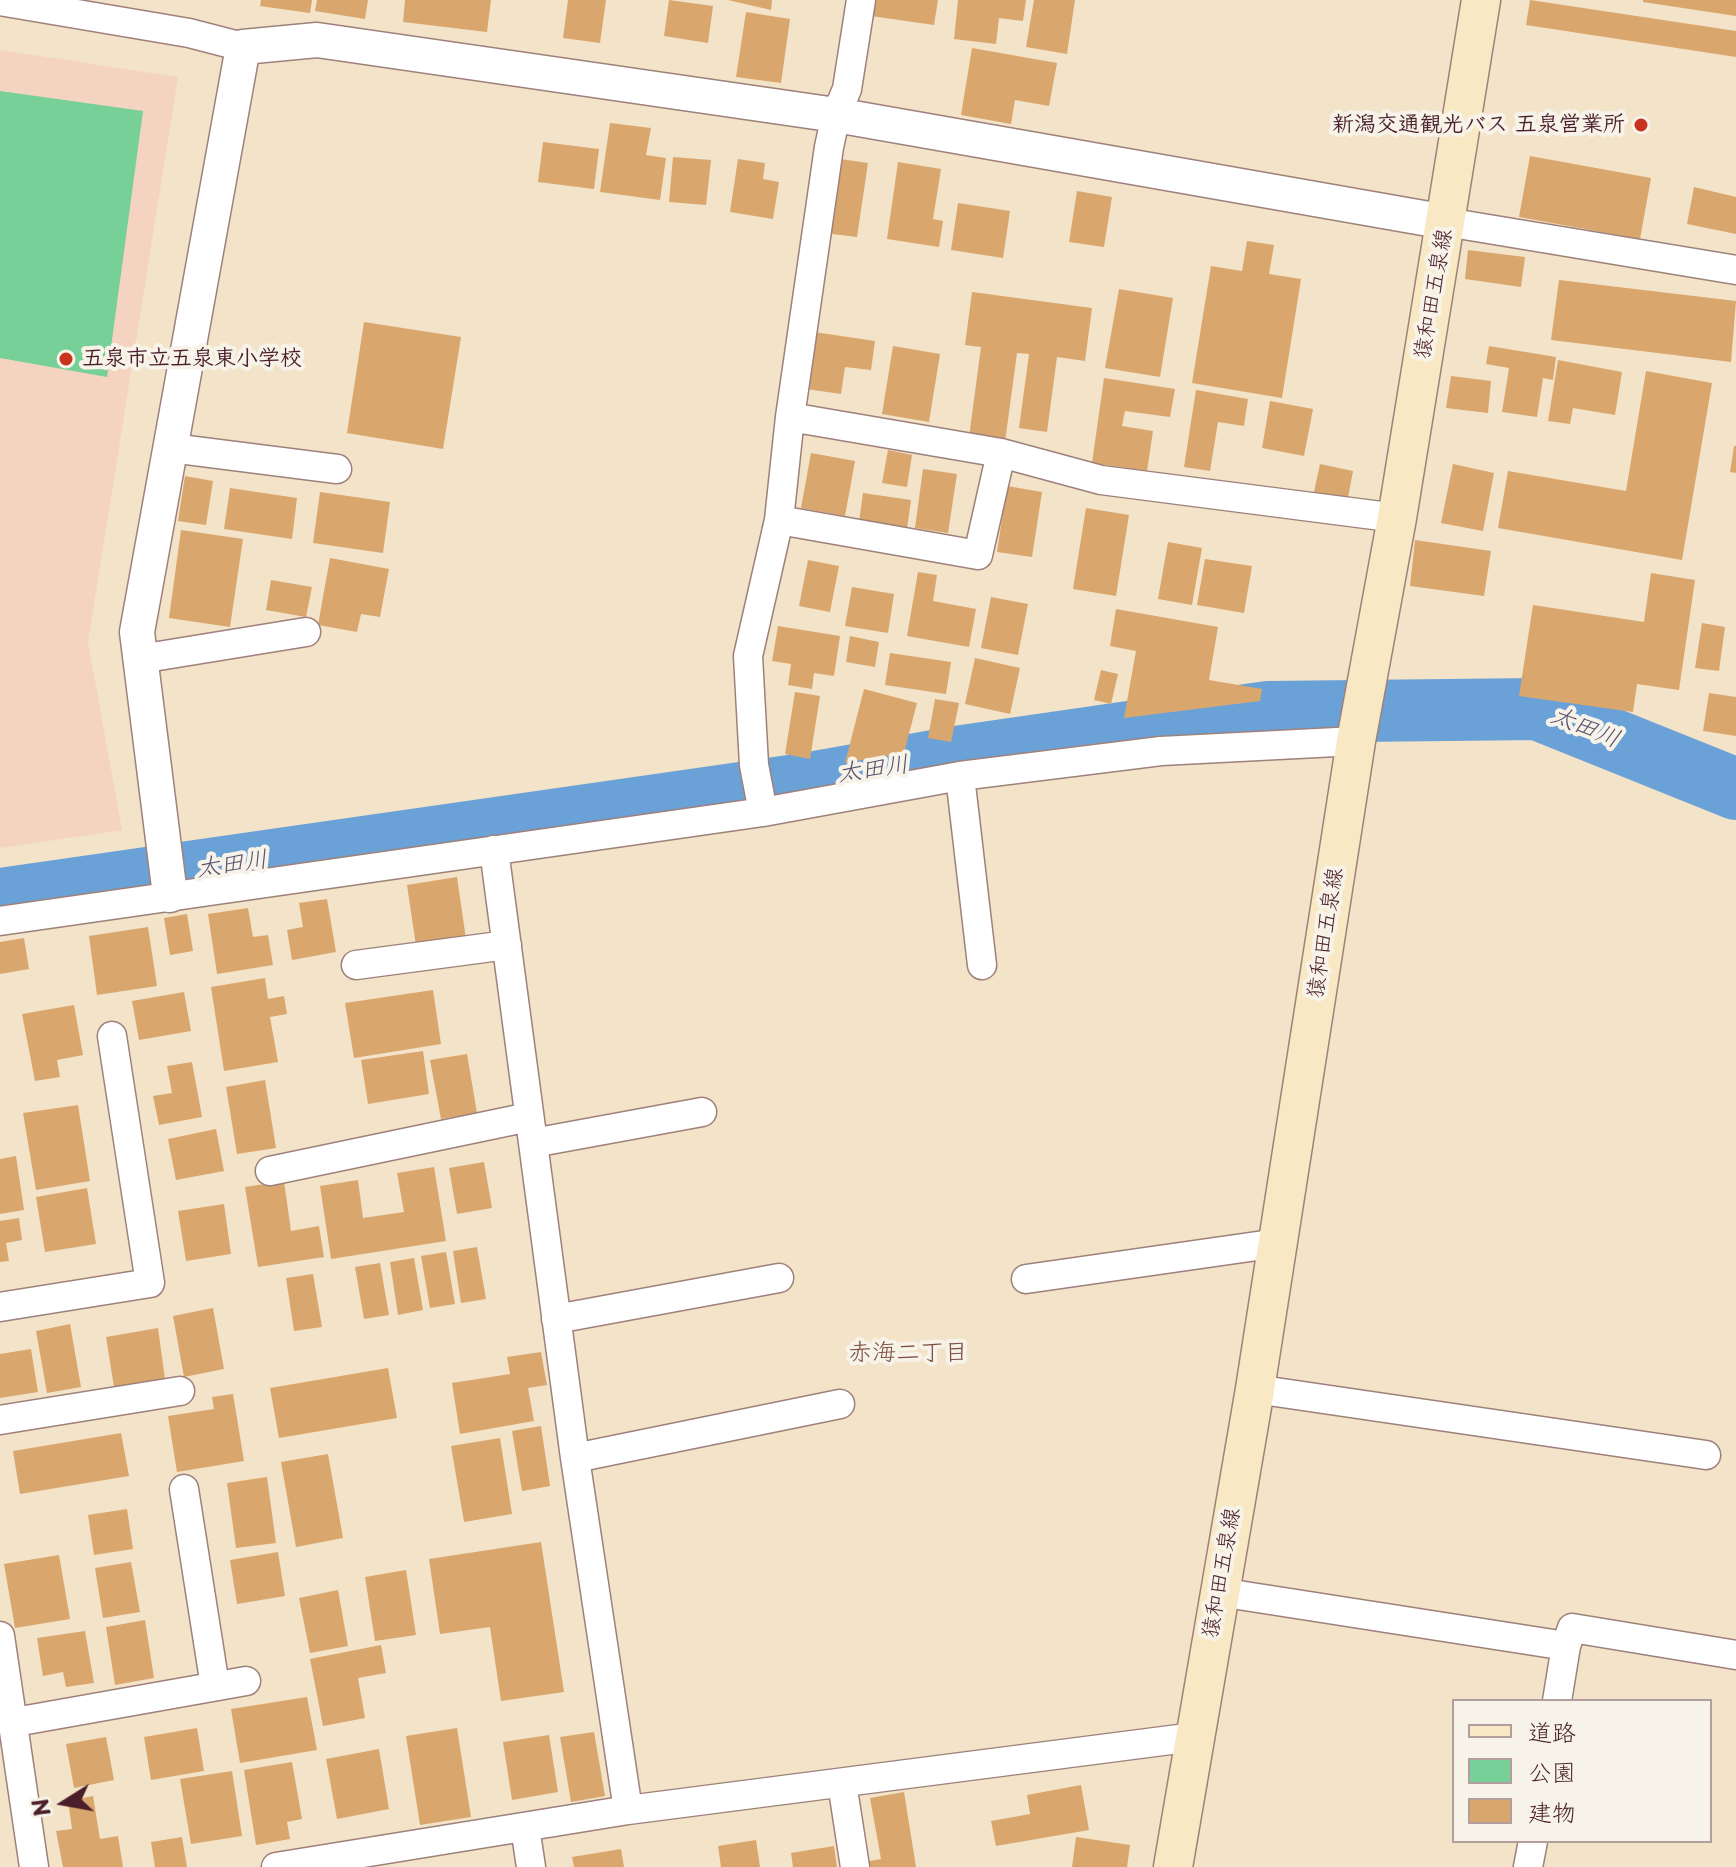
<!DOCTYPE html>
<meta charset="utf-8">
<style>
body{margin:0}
#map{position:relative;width:1736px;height:1867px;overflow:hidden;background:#f3e3c9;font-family:"Playpen Sans","Klee One",sans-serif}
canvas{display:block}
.legend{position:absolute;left:1452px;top:1699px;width:260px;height:144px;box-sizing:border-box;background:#f7f3e8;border:2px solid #b29e9c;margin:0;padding:10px 14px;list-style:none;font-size:24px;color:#4a1f2b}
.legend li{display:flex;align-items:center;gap:16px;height:40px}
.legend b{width:40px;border:2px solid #b29e9c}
.north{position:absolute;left:24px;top:1763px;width:80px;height:80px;-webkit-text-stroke:6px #f7f3e8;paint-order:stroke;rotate:259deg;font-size:22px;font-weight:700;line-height:32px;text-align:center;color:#4a1f2b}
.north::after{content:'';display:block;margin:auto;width:28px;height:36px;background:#4a1f2b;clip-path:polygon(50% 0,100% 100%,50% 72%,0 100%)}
</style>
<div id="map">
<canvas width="1736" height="1867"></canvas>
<ul class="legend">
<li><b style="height:10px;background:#f8e8c3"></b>道路</li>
<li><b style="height:22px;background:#76d097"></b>公園</li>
<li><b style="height:22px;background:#d9a76d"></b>建物</li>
</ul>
<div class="north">N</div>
</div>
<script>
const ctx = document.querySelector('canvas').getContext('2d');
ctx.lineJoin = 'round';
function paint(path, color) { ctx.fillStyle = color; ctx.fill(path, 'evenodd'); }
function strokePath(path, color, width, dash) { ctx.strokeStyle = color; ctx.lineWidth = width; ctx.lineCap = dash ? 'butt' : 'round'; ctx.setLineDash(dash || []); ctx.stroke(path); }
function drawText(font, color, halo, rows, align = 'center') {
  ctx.font = font + ' "Playpen Sans","Klee One",sans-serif'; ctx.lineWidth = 8; ctx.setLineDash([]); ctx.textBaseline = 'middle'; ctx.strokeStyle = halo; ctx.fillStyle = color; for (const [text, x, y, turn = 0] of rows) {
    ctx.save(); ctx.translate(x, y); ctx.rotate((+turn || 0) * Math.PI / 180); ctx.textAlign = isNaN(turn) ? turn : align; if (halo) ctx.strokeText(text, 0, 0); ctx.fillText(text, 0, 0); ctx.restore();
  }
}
const built = new Path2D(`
 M0 50 178 77 88 642 122 830 0 848Z`);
const green = new Path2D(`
 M0 91 143 111 107 377 0 358Z`);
const river = new Path2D(`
 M0 899 804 784 956 757 1268 712 1537 709 1736 789`);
const building = new Path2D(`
 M261 0H312L310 13 260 6Z
 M317 0H368L365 19 315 11Z
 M405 0H491L487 32 403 22Z
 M568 0H606L600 43 563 38Z
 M669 0 713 6 708 43 664 36Z
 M728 0H772L771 10Z
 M873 0H938L934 25 871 16Z
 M958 0H1026L1023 21 999 18 996 44 954 39Z
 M1034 0H1075L1067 54 1026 47Z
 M1530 0 1736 31V57L1526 25Z
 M1643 0H1736V16L1643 2Z
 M746 12 790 19 781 83 736 77Z
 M972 48 1057 63 1049 106 1015 100 1011 124 961 115Z
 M610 123 651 128 646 155 666 158 660 200 600 192Z
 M543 142 599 149 594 189 538 182Z
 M1530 156 1651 178 1640 239 1519 217Z
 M673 157 711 160 706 205 669 202Z
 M834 158 868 163 857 237 824 233Z
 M738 159 765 163 763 179 779 182 773 219 730 212Z
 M898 162 941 169 933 219 943 221 939 247 887 239Z
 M1694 187 1736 197V234L1687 224Z
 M1077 191 1112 197 1104 247 1069 242Z
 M958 203 1010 211 1003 258 951 250Z
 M1247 241 1274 245 1269 274 1301 279 1282 398 1192 383 1211 266 1242 271Z
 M1468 250 1525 257 1521 287 1465 279Z
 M1559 280 1736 301 1731 362 1551 340Z
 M1119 289 1173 298 1160 377 1105 368Z
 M972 292 1092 308 1085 361 1057 357 1047 432 1019 428 1029 354 1017 353 1005 442 969 437 981 347 965 345Z
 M364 322 461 337 443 449 347 433Z
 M814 332 875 341 871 370 845 367 841 394 806 389Z
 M893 346 940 354 929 422 882 414Z
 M1489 346 1556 357 1553 380 1543 378 1537 417 1502 412 1509 368 1486 364Z
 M1558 360 1622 372 1615 415 1573 408 1570 424 1548 421Z
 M1646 371 1712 383 1682 560 1498 528 1508 471 1626 491Z
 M1451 376 1491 381 1488 413 1446 408Z
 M1104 378 1175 389 1170 417 1125 411 1122 426 1153 431 1147 471 1092 463Z
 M1196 390 1248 399 1244 426 1218 422 1210 471 1184 467Z
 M1270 401 1313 409 1304 456 1262 448Z
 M1734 446H1736V473L1730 472Z
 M888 450 912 455 907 487 882 483Z
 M811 453 855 461 845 516 801 508Z
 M1320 464 1353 471 1346 508 1312 501Z
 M1453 464 1494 473 1483 531 1441 523Z
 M923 469 957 474 948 533 915 528Z
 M185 476 213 481 206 525 178 521Z
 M1007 486 1042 492 1032 557 997 552Z
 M230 488 297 498 292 539 224 529Z
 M320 492 390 502 383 553 313 543Z
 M863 493 911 500 907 529 859 522Z
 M1086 508 1129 515 1116 596 1073 589Z
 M181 530 243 539 230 627 169 618Z
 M1415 540 1491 551 1484 596 1410 586Z
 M1168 542 1202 548 1192 605 1158 599Z
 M330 558 389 569 380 617 361 614 357 632 318 625Z
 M1205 559 1252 566 1244 613 1197 605Z
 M808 560 839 566 830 612 799 606Z
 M918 572 937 575 933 601 976 609 969 647 907 636Z
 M1651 573 1695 580 1679 690 1637 684 1633 712 1519 696 1533 605 1644 622Z
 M271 580 312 587 306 617 266 610Z
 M852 587 894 594 888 633 845 626Z
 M991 597 1028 604 1018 655 981 648Z
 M1116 609 1218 627 1209 680 1262 689 1260 701 1124 718 1136 651 1110 646Z
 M1702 623 1725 627 1719 671 1695 668Z
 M778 626 840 636 834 676 814 673 812 689 788 685 791 664 772 661Z
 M850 636 879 642 875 667 846 662Z
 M890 653 951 662 946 694 885 685Z
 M975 658 1020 668 1010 714 965 704Z
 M1101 670 1118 674 1111 704 1094 700Z
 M864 689 917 703 904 753 845 763Z
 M795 692 820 696 810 759 785 754Z
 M1709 693 1736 697V736L1703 731Z
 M935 699 959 703 951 742 928 738Z
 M457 877 466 939 416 946 407 885Z
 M327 899 336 952 292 960 287 930 303 927 299 903Z
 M248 908 253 937 268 935 273 965 217 974 208 914Z
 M187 914 193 951 170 955 164 918Z
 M148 927 157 986 97 995 89 936Z
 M24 938 29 969 0 974V942Z
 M265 978 268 999 284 996 287 1014 270 1017 278 1062 224 1071 211 987Z
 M433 990 441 1044 354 1058 345 1003Z
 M184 992 191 1031 139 1040 132 1001Z
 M74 1005 83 1055 57 1060 60 1077 35 1081 22 1014Z
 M423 1051 429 1094 368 1104 361 1060Z
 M467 1054 477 1113 441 1119 430 1060Z
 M192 1062 202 1117 159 1125 153 1096 172 1093 167 1066Z
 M265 1080 276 1148 237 1154 226 1087Z
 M78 1105 90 1181 36 1190 23 1113Z
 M216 1129 224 1171 176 1180 168 1139Z
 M16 1156 24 1210 0 1214V1159Z
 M484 1162 492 1208 457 1214 449 1168Z
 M434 1167 446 1241 331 1259 320 1186 358 1180 363 1218 404 1212 397 1173Z
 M284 1181 291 1231 319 1226 324 1257 258 1267 245 1187Z
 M87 1188 96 1244 45 1252 36 1197Z
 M224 1204 231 1254 186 1261 178 1211Z
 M19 1218 22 1240 6 1243 9 1261 0 1262V1221Z
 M477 1247 486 1299 461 1303 453 1251Z
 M446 1252 455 1304 430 1308 421 1256Z
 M414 1258 423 1310 398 1315 390 1262Z
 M380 1263 389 1315 364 1319 355 1267Z
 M313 1274 322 1327 294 1331 286 1278Z
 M213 1308 224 1369 184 1377 173 1316Z
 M70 1324 81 1387 47 1393 36 1331Z
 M158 1328 165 1379 114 1387 106 1337Z
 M31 1349 38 1392 0 1398V1354Z
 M541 1352 547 1385 528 1388 534 1421 460 1434 452 1383 510 1374 507 1357Z
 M388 1368 397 1418 279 1438 270 1388Z
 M233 1394 244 1461 177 1472 168 1416 214 1409 212 1397Z
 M541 1426 550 1486 522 1491 512 1431Z
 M121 1433 129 1476 20 1494 13 1451Z
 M500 1438 512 1514 464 1522 451 1446Z
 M328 1454 343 1538 296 1547 281 1462Z
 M267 1477 276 1543 236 1548 227 1483Z
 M127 1509 133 1549 94 1555 88 1515Z
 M541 1542 564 1692 501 1701 490 1627 440 1634 429 1559Z
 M278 1552 285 1596 237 1604 230 1560Z
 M59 1555 70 1619 15 1628 4 1564Z
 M131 1562 140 1612 103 1618 95 1568Z
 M406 1570 416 1635 375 1641 365 1577Z
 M338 1590 348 1646 310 1653 299 1598Z
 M145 1620 154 1678 115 1685 106 1627Z
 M85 1631 94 1683 66 1687 63 1672 43 1676 37 1638Z
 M381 1645 386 1673 358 1678 365 1718 323 1726 310 1659Z
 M307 1697 317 1750 240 1763 231 1709Z
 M197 1728 204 1771 151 1780 144 1737Z
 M457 1728 471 1817 420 1825 406 1736Z
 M594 1732 605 1796 571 1802 560 1737Z
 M549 1735 558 1792 512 1800 503 1742Z
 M106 1737 114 1780 74 1788 66 1744Z
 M379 1749 389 1809 337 1819 326 1759Z
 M292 1762 302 1819 287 1822 290 1839 256 1845 244 1770Z
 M232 1771 242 1836 191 1844 180 1779Z
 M1081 1785 1089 1830 996 1846 991 1821 1030 1814 1027 1795Z
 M904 1792 916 1867H860L859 1863 881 1859 870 1798Z
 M93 1796 100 1839 118 1836 123 1867H63L56 1831 72 1829 68 1801Z
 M182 1837 187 1867H155L151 1842Z
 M1076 1837 1130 1845 1127 1867H1072Z
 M756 1840 760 1867H721L718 1846Z
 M834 1846 837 1867H793L791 1853Z
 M621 1849 624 1867H574L572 1857Z`);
const minor = new Path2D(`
 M0 1 189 33 243 47
 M1446 222 1736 270
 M790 417 1001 453 1101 480 1397 518
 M171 448 337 469
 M779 520 978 555 1001 453
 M140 659 306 632
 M960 776 982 965
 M763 812 754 765 748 656 779 520 790 417 829 147 836 115 847 89 861 0
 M494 850 575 1458 628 1810
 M0 921 763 812 960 776 1161 751 1356 741
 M356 965 507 945
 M533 1143 702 1112
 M270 1171 529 1117
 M1026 1279 1278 1243
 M0 1307 150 1283 112 1036
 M556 1319 779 1278
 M1255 1389 1706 1455
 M0 1420 180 1391
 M575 1458 840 1404
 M184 1489 215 1686
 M1219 1592 1566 1646 1557 1701
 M0 1636 34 1867
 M1566 1646 1572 1628 1736 1655
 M15 1722 246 1681
 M842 1783 855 1867
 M525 1827 531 1867
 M276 1867 628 1810 1194 1737
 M1528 1867 1533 1841`);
const tertiary = new Path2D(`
 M170 895 137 632 243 47 317 40 836 115 1446 222`);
const secondary = new Path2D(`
 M1173 1867 1255 1389 1356 741 1397 518 1481 0`);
const markers = [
 [1641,125,8,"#c8321e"],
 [66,359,8,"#c8321e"]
];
const poiNames = [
 ["新潟交通観光バス 五泉営業所",1625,125],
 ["五泉市立五泉東小学校",82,359,"left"]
];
const streetNames = [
 ["猿和田五泉線",1434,294,-80],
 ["猿和田五泉線",1326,933,-81],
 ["猿和田五泉線",1222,1573,-80]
];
const waterNames = [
 ["太田川",1585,728,22],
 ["太田川",873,770,-8],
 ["太田川",232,865,-8]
];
const neighbourhoodNames = [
 ["赤海二丁目",908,1353]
];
paint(built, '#f5d3c1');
paint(green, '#76d097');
strokePath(river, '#6aa2d8', 62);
paint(building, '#d9a76d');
strokePath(minor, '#9e817a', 31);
strokePath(tertiary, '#9e817a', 37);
strokePath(secondary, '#9e817a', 41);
strokePath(minor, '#fff', 28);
strokePath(tertiary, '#fff', 34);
strokePath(secondary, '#f8e8c3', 38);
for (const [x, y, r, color] of markers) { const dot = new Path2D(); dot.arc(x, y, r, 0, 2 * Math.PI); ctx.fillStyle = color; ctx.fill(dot); strokePath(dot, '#f7f3e8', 3); }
drawText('bold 22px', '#4a1f2b', '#f7f3e8', poiNames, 'right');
drawText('22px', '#4a1f2b', '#f7f3e8', streetNames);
drawText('italic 24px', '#575370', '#f7f3e8', waterNames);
drawText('24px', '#7c4f42', '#f7f3e8', neighbourhoodNames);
</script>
